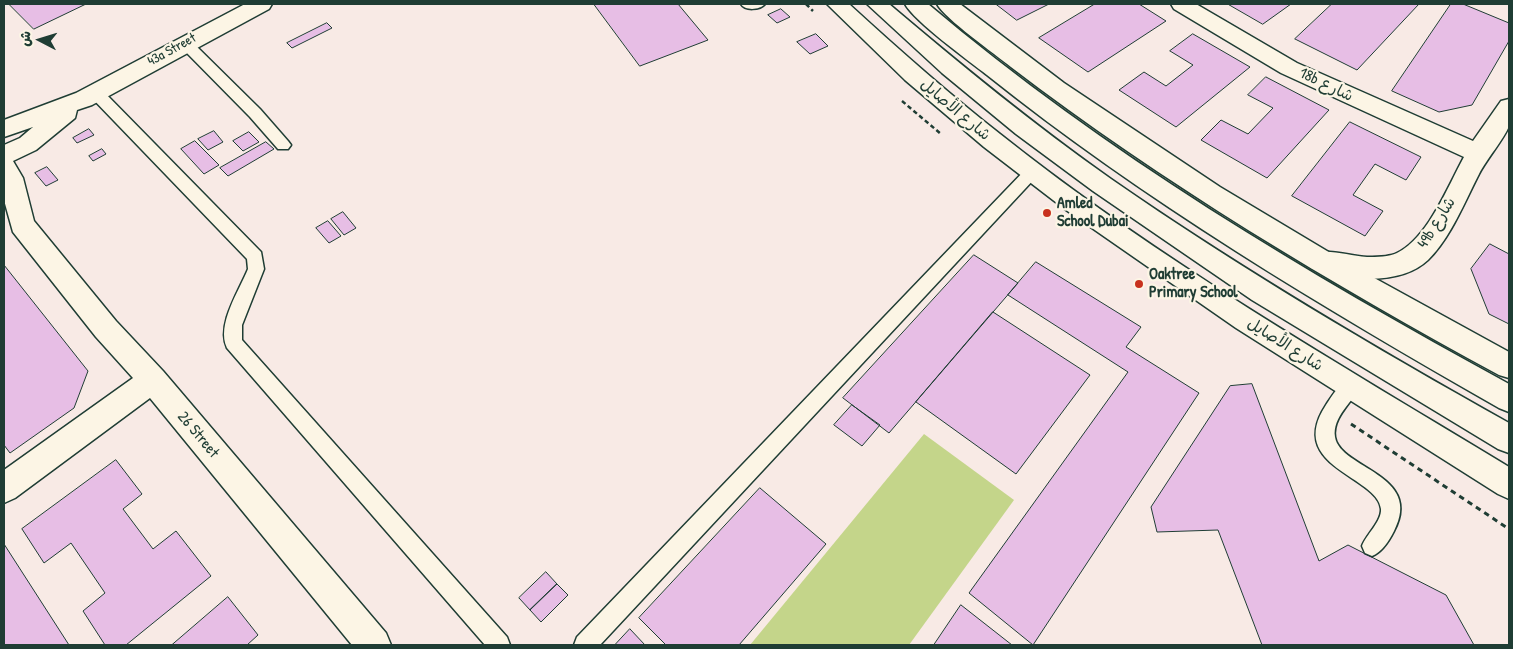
<!DOCTYPE html>
<meta charset="utf-8">
<style>
body{margin:0}
#map{position:relative;width:1513px;height:649px;overflow:hidden;background:#f8eae5;font-family:"Patrick Hand","Playpen Sans Arabic",sans-serif}
canvas{display:block}
.frame{position:absolute;inset:0;border:5px solid #1f3d34;pointer-events:none}
.north{position:absolute;left:15px;top:15px;width:50px;height:50px;-webkit-text-stroke:4px #fcf5e5;paint-order:stroke;rotate:275deg;font-size:14px;font-weight:700;line-height:20px;text-align:center;color:#1f3d34}
.north::after{content:'';display:block;margin:auto;width:18px;height:22px;background:#1f3d34;clip-path:polygon(50% 0,100% 100%,50% 72%,0 100%)}
</style>
<div id="map">
<canvas width="1513" height="649"></canvas>
<div class="frame"></div>
<div class="north">ش</div>
</div>
<script>
const ctx = document.querySelector('canvas').getContext('2d');
ctx.lineJoin = 'round';
function paint(path, color) { ctx.fillStyle = color; ctx.fill(path, 'evenodd'); }
function strokePath(path, color, width, dash) { ctx.strokeStyle = color; ctx.lineWidth = width; ctx.lineCap = dash ? 'butt' : 'round'; ctx.setLineDash(dash || []); ctx.stroke(path); }
function drawText(font, color, halo, rows, align = 'center') {
  ctx.font = font + ' "Patrick Hand","Playpen Sans Arabic",sans-serif'; ctx.lineWidth = 4.5; ctx.setLineDash([]); ctx.textBaseline = 'middle'; ctx.strokeStyle = halo; ctx.fillStyle = color; for (const [text, x, y, turn = 0] of rows) {
    ctx.save(); ctx.translate(x, y); ctx.rotate((+turn || 0) * Math.PI / 180); ctx.textAlign = isNaN(turn) ? turn : align; if (halo) ctx.strokeText(text, 0, 0); ctx.fillText(text, 0, 0); ctx.restore();
  }
}
const green = new Path2D(`
 M924 434 1014 500 909 645H750Z`);
const building = new Path2D(`
 M9 4H86L34 29Z
 M594 4H678L708 40 640 66Z
 M996 4H1049L1017 20Z
 M1095 4H1139L1166 21 1088 72 1039 38Z
 M1228 4H1291L1263 24Z
 M1332 4H1419L1357 70 1295 39Z
 M1451 4H1463L1509 23V41L1472 105 1439 112 1392 91Z
 M781 9 790 17 777 23 768 15Z
 M327 23 332 28 292 48 287 43Z
 M816 34 828 46 810 54 797 42Z
 M1193 34 1250 67 1176 127 1119 90 1144 72 1166 86 1193 65 1170 51Z
 M1266 77 1329 110 1267 178 1201 140 1221 120 1248 134 1273 108 1248 95Z
 M1350 122 1421 157 1406 180 1375 164 1353 195 1383 211 1365 236 1292 196Z
 M89 129 94 135 77 143 73 138Z
 M214 131 223 142 208 150 198 139Z
 M249 132 259 142 243 151 233 141Z
 M195 141 219 165 204 174 181 149Z
 M266 142 274 149 228 176 220 168Z
 M102 149 106 154 93 161 89 156Z
 M47 167 58 180 46 186 35 173Z
 M343 212 356 228 344 235 331 219Z
 M328 221 341 236 329 243 316 228Z
 M1490 244 1509 254V324L1489 314 1471 269Z
 M974 255 1018 283 889 433 843 398Z
 M1036 262 1141 327 1126 347 1199 393 1033 645 969 593 1128 372 1008 295Z
 M4 265 88 371 74 408 10 453 4 445Z
 M993 312 1090 375 1016 474 916 402Z
 M1252 384 1319 561 1348 545 1446 595 1474 645H1262L1218 530 1157 532 1151 507 1230 386Z
 M852 405 880 425 862 446 834 425Z
 M116 460 142 494 123 509 153 549 176 531 211 576 126 645H105L83 611 105 593 71 543 44 563 22 529Z
 M760 488 826 544 739 645H666L639 618Z
 M4 544 69 645H4Z
 M546 572 557 584 530 610 519 598Z
 M557 584 568 595 541 622 530 610Z
 M228 597 258 635 247 645H172Z
 M961 605 1012 645H934Z
 M630 629 645 645H615Z`);
const pathFar1 = new Path2D(`
 M806 4 813 11
 M902 101 941 134`);
const path = new Path2D(`
 M1351 424 1509 529`);
const service = new Path2D(`
 M741 4H765C760 10 745 11 741 4Z
 M185 38 190 40 260 109 288 141 291 145 288 149H278L250 117 180 46 178 43 180 40Z
 M95 87 100 88 261 252 264 269 242 325V340L507 637 510 645H485L227 348C216 325 239 291 248 269L247 259 90 96 88 92Z
 M1032 166 1037 168 1040 172 1037 176 600 645H574L577 637 1027 168Z
 M1351 378 1357 380 1360 386C1353 402 1332 417 1335 437 1340 469 1424 474 1394 531 1389 541 1382 552 1372 556L1365 553 1362 546C1366 535 1382 521 1381 509 1378 476 1285 467 1326 405 1332 396 1340 382 1351 378Z`);
const minor = new Path2D(`
 M245 4H272L269 9 92 105 77 110 75 118 36 150 13 161 23 178 34 221 116 321 163 371 386 633 391 645H352L150 398 15 498 4 503V470L133 378 96 337 13 232 4 200V145L20 138 33 127 4 137V120L76 93Z
 M1171 4H1196L1297 63 1473 141 1501 101 1509 99C1509 107 1511 119 1509 126 1504 139 1486 160 1479 174 1464 203 1451 237 1428 260 1399 287 1345 280 1311 268L1307 261 1311 254C1328 248 1349 256 1367 257 1377 257 1389 257 1397 253 1428 238 1448 186 1464 157L1281 73 1174 9Z`);
const tertiary = new Path2D(`
 M827 4H849C898 49 948 93 1000 134 1158 260 1336 362 1509 467V499L1498 494 1236 328 1066 210 984 147 905 80Z
 M937 4H960L1064 83 1220 187 1347 263 1509 352V378L1499 375C1330 283 1164 184 1011 67 995 54 945 19 937 4Z`);
const secondary = new Path2D(`
 M867 4H889C961 65 1034 125 1111 179 1239 268 1373 347 1509 423V453L1498 449 1252 300 1093 191 1016 134 942 73Z
 M905 4H928C1105 154 1306 273 1509 384V412L1499 408C1322 307 1146 202 987 75 969 61 914 21 905 4Z`);
const markers = [
 [1047,213,5,"#c8321e"],
 [1139,284,5,"#c8321e"]
];
const farStreetnames = [
 ["43a Street",172,50,-29]
];
const streetNames = [
 ["18b شارع",1326,85,26],
 ["شارع الأصايل",955,110,40],
 ["49b شارع",1437,223,-58],
 ["شارع الأصايل",1285,345,32],
 ["26 Street",198,435,50]
];
const poiNames = [
 ["Amled",1057,204],
 ["School Dubai",1057,222],
 ["Oaktree",1149,275],
 ["Primary School",1149,293]
];
paint(green, '#c4d58a');
paint(building, '#e7bee5');
strokePath(building, '#1f3d34', 1);
strokePath(service, '#1f3d34', 3);
strokePath(minor, '#1f3d34', 3);
strokePath(tertiary, '#1f3d34', 3);
strokePath(secondary, '#1f3d34', 3);
strokePath(pathFar1, '#1f3d34', 2.5, [4.5, 3]);
strokePath(path, '#1f3d34', 3, [5.5, 4.5]);
paint(service, '#fcf5e5');
paint(minor, '#fcf5e5');
paint(tertiary, '#fcf5e5');
paint(secondary, '#fcf5e5');
for (const [x, y, r, color] of markers) { const dot = new Path2D(); dot.arc(x, y, r, 0, 2 * Math.PI); ctx.fillStyle = color; ctx.fill(dot); strokePath(dot, '#fcf5e5', 2); }
drawText('14px', '#1f3d34', '#fcf5e5', farStreetnames);
drawText('16px', '#1f3d34', '#fcf5e5', streetNames);
drawText('bold 16px', '#1f3d34', '#fcf5e5', poiNames, 'left');
</script>
